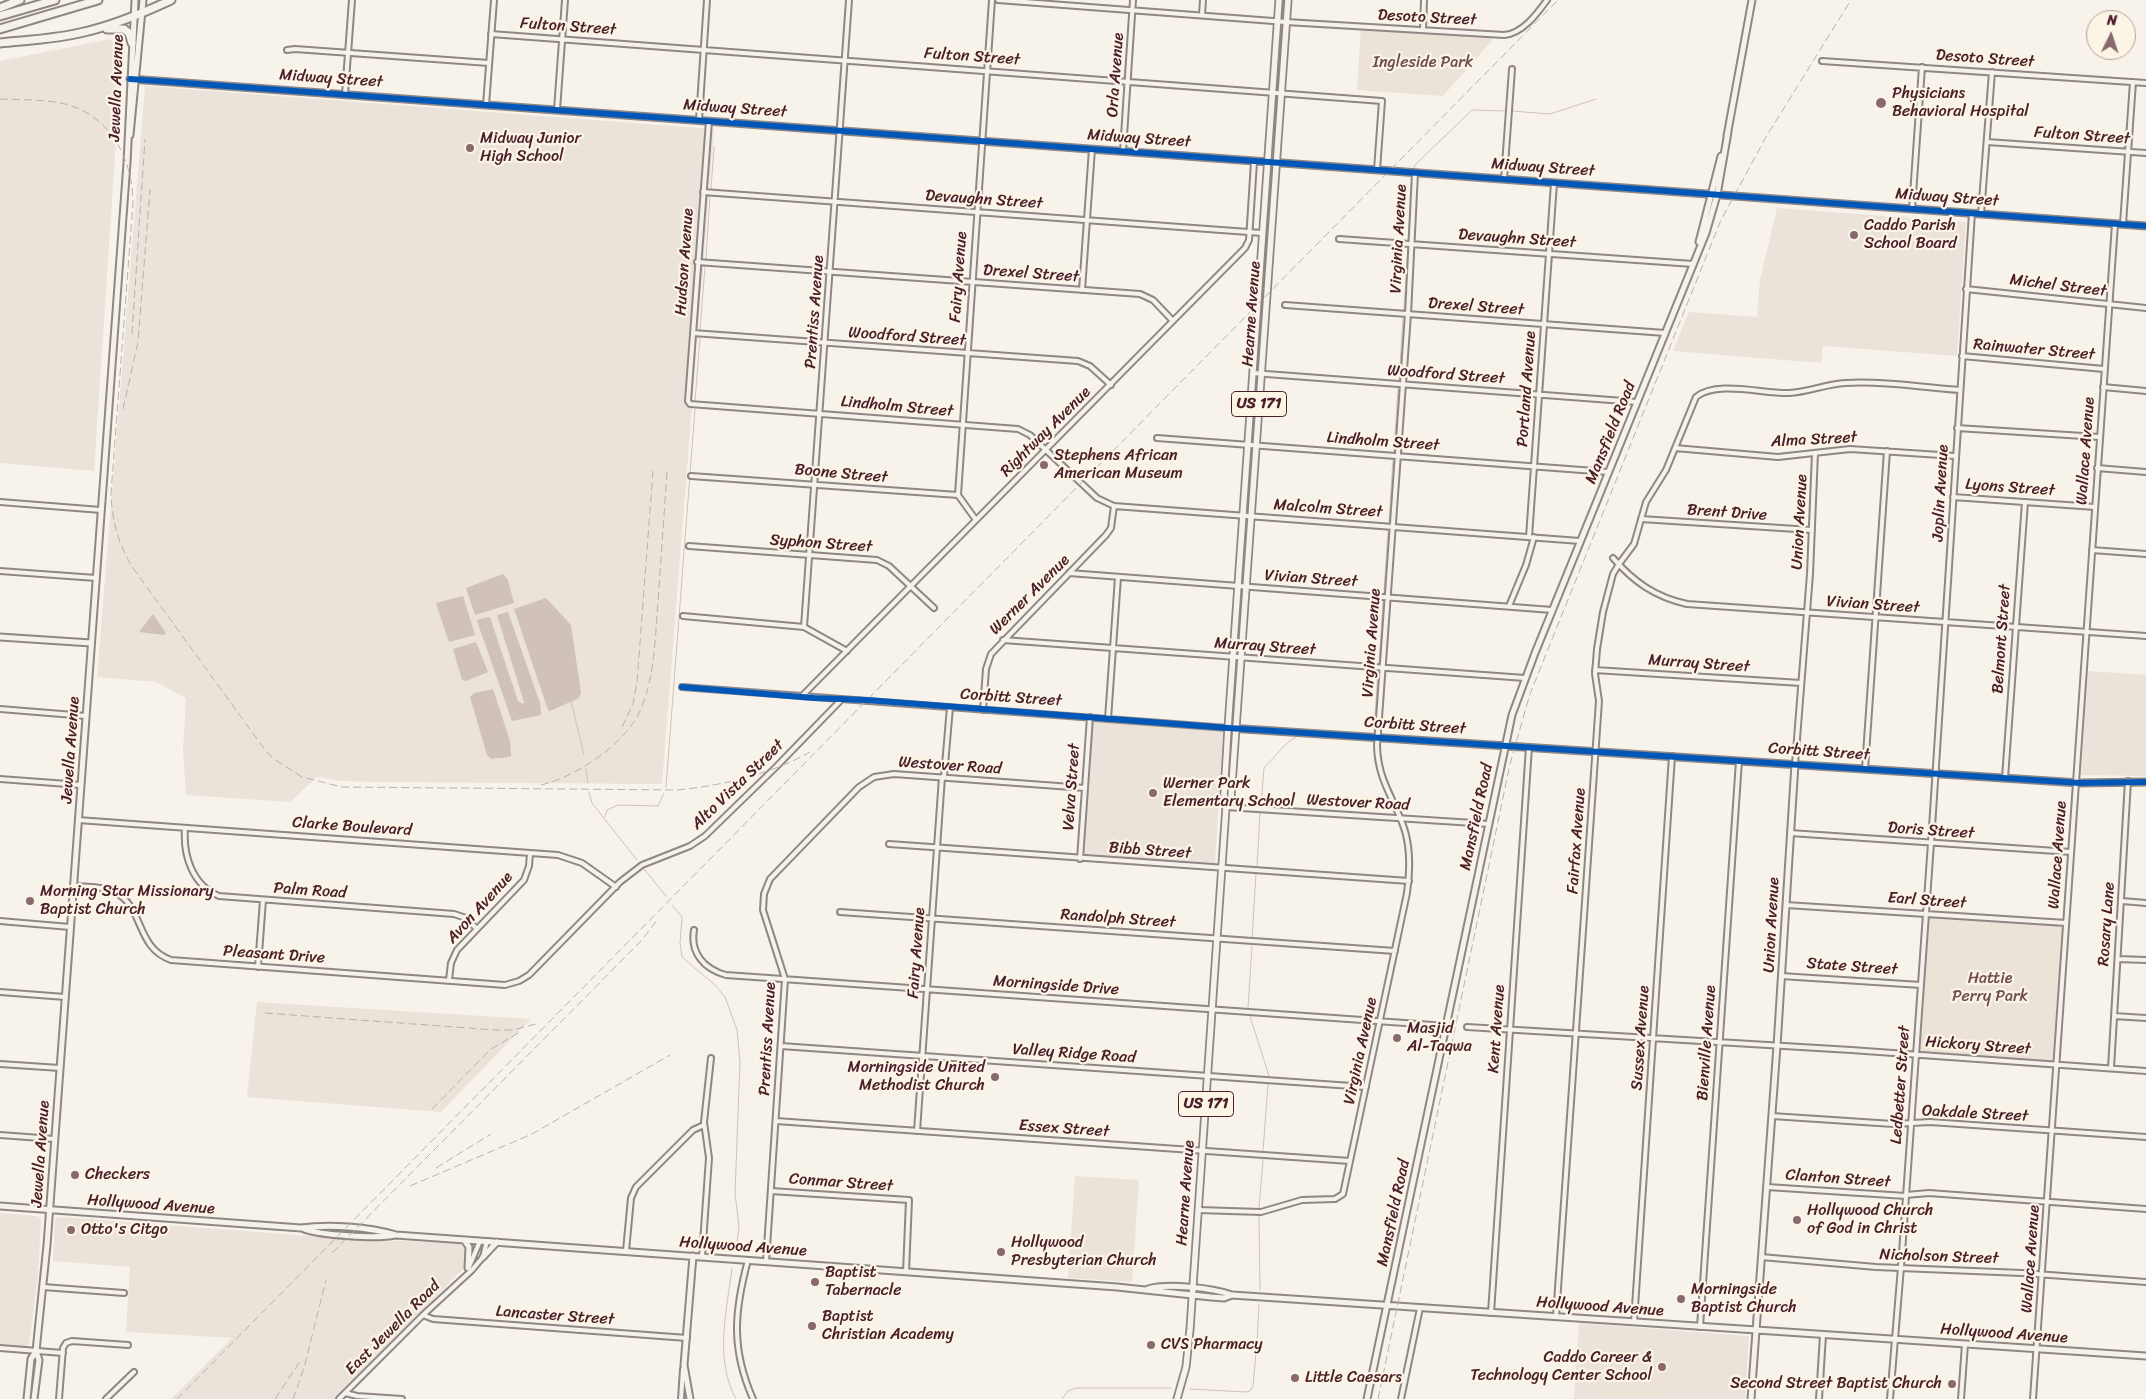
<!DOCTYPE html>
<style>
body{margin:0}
#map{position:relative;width:2146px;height:1399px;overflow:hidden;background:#f7f3ea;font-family:Sriracha,sans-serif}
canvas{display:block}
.north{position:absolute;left:2086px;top:10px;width:50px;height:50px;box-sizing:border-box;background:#fcf5e5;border:1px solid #b59f9b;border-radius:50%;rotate:4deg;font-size:14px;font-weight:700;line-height:20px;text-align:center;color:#4a1f2b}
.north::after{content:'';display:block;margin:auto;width:18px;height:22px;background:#87696e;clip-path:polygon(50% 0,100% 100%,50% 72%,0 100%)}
</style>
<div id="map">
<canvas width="2146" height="1399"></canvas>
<div class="north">N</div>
</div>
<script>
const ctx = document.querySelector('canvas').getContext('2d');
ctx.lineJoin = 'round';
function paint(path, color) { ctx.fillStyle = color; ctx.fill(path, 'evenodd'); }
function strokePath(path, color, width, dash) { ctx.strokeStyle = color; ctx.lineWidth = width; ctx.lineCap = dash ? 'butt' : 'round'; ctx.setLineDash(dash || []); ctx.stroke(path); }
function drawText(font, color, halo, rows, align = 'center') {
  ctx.font = font + ' Sriracha,sans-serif'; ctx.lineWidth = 4.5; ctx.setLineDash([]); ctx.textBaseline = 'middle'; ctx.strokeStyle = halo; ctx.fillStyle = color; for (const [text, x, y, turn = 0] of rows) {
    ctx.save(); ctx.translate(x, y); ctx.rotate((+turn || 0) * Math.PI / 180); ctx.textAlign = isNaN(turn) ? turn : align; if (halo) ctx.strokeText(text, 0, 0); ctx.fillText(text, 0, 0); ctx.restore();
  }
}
const built = new Path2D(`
 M110 39 122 50 94 471 0 463V61Z
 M145 86 714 129 662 784 377 782 342 781 317 777 290 802 186 795 183 750 186 698 156 682 97 677Z
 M1777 208 1966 222 1957 356 1823 346 1821 363 1673 351 1689 312 1757 317 1760 280Z
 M2088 671 2146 675V776L2081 775Z
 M1092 720 1223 730 1215 864 1083 856Z
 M257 1002 531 1019 441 1112 247 1097Z
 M1075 1176 1139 1180 1132 1282 1068 1278Z
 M0 1213 37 1216 41 1219 38 1278 29 1343 26 1347 0 1345Z
 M63 1217 349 1239 456 1243 465 1244 468 1250 466 1266 335 1399H171L232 1338 126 1332 130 1267 53 1261 55 1220 56 1218Z
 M1579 1323 1749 1336 1745 1399H1574Z`);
const green = new Path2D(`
 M1361 28 1496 36 1443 96 1357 90Z
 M1928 916 2063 925 2052 1061 1919 1052Z
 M1643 1353 1672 1383 1656 1399H1595Z`);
const water = new Path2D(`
 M503 574 508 580 514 603 475 615 466 588Z
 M463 596 475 635 449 642 436 603Z
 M546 598 571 625 581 693 579 698 550 711 548 710 514 609Z
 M508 612 540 703 541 715 512 721 477 621 479 619 490 617 518 701 523 704 524 702 497 615Z
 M153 614 166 633 164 635 139 632Z
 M476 642 488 672 466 681 462 680 453 649Z
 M493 689 510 741 511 756C504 759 498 757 491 759L487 755 470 697 474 693Z`);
const stream = new Path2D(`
 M1512 111 1550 114 1596 99
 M1414 168 1415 165 1472 110 1505 111
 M711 189 714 147
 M1408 239 1413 176
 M706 259 710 196
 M1404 310 1408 247
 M700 330 705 267
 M1399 381 1403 318
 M695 401 700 338
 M1394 451 1398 388
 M1389 522 1393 459
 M1384 593 1388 530
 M1379 664 1383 601
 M571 701 584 755
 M1374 731 1378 671
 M586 769 588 783
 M666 787 695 409
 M589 792 592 803 637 860
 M1261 805 1264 768 1287 743 1297 736
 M605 817 607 810 618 805 658 806 664 793
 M1257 867 1260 813
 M644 869 666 896
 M672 905 682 917 680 943 682 957 715 985 725 997 737 1030 740 1062 735 1193 739 1227 736 1251
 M1252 938 1256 874
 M1248 1008 1252 946
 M1250 1016 1269 1076
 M1263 1151 1268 1084
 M1259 1209 1263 1159
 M1259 1216 1260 1290
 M732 1268C727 1309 714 1360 736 1399
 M1257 1344 1259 1304
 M1190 1389 1246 1392 1250 1391 1253 1386 1256 1352
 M1062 1399 1068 1391 1076 1388H1171`);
const street = new Path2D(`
 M998 0 1286 22 1504 35C1522 34 1537 14 1547 0
 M1202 15 1203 0
 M1423 30 1424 0
 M491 34 1382 101 1377 170
 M287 50 295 49 489 63
 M1822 61 2146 83
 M345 94 352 0
 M486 105 494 0
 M557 110 565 0
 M699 120 707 0
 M709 121 688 401 690 404 1018 429 1030 435 1097 498 1114 506 1580 541
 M1987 142 2146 153
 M1123 151 1133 0
 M1504 179 1512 69
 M703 192 1262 233
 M1912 209 1922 67
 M1981 214 1992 72
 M2123 224 2133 82
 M1339 239 1693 264
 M697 262 1140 294 1153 300 1173 321
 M1966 289 2146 308
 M1082 290 1092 149
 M1285 305 1665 333
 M693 333 1078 361 1090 366 1111 385
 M1962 356 2104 369
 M1253 373 1637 402
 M2103 387 2146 391
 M1957 428 2099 437
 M1157 438 1608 472
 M1675 448 1778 457 1850 449 1955 456
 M2097 468 2146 472
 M691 476 958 495
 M958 495 992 0
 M958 495 976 520
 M1953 497 2095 507
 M0 502 101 510
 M1641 519 1812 530
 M1529 537 1554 183
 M689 546 877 560 889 566 934 608
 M2092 550 2146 554
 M1613 558C1634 582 1655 597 1687 604L2146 636
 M0 571 96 578
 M1069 573 1552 610
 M1509 606 1526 565 1534 537
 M683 616 804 627 847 651
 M804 627 849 0
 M1003 640 1525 678
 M1595 670 1801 683
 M682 687 1228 728
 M802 696 1245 248 1249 240 1254 162
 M0 709 86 716
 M983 710 986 669 991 654 1106 535 1111 528 1114 506
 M1108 719 1118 577
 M1795 764 1810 574 1815 453
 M1865 769 1887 451
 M944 777 950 707
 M2005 778 2025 502
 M0 779 81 785
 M1226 807 1489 824
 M78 820 558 855 582 863 616 887
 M185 828C183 855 192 885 219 896L454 914 466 918 477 929
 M1790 833 2071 852
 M889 844 1409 881
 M1080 859 1090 717
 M73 886C86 887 100 886 112 891 145 904 134 947 171 960L505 985 519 981 529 975 620 882 642 865 690 846 705 836 776 767 841 700
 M2122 901 2146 903
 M1786 905 2066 923
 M840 912 1395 951
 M0 921 70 927
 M694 930C690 953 704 969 726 975L1447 1026
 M2118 959 2146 960
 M258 967 263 900
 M1781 976 1921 985
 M449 980 451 963 457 950 524 880 529 866 530 853
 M0 992 65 997
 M2114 1016 2146 1018
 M1467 1027 1851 1050 2146 1071
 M781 1046 1366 1087
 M0 1064 60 1068
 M2111 1068 2128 781
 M1772 1116 1893 1124 1930 1122 2146 1137
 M776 1121 1350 1161
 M917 1131 942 777
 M0 1135 54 1139
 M1767 1187 1906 1196
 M771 1191 909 1200 906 1272
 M1906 1195 1929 1193 2146 1209
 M1198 1210 1261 1212 1302 1200 1335 1199 1343 1194 1407 893C1410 872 1411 852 1405 831 1395 799 1378 782 1377 746L1408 314 1415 173
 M626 1251 631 1198 636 1187 693 1130 704 1125
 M702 1257 709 1158 704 1122 711 1058
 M1761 1257 1876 1267 2022 1273 2146 1282
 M748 1260C734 1312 731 1349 753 1399
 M766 1262 785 979 763 910 764 894 770 879 859 787 874 777 894 774 1085 788
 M469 1267 480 1241
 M43 1287 124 1293
 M1491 1313 1529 747
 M423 1315 433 1319 687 1338
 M1556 1317 1599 701 1595 674 1597 649 1603 612 1613 574 1619 564 1634 544 1646 502 1666 470 1696 397C1717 380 1763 394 1789 393 1809 392 1826 384 1845 383 1883 381 1922 387 1960 390
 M1634 1322 1672 756
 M1700 1327 1739 761
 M0 1348 63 1353
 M345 1393 357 1396 402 1399
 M59 1399 63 1348 66 1343 72 1341 128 1345
 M106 1399 134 1372
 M339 1399 423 1315 472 1270 483 1257 487 1241
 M681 1399 683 1369
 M1401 1399 1420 1308
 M1819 1399 1823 1335
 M1890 1399 1901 1267 1931 843 1972 213
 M1961 1399 1965 1344
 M2033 1399 2115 224`);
const secondary = new Path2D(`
 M130 79 2146 226
 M130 135 143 0
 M1727 136 1752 0
 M1699 242 1721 156
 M0 637 91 643
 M1228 728 2080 783 2146 782
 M0 1206 301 1228C329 1224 369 1227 396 1235L1117 1287 1211 1297 1224 1298 1232 1295
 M304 1229C321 1235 377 1239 395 1235
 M464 1240 469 1247 468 1268
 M483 1257 497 1242
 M1148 1289C1167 1283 1213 1288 1232 1295L2146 1356
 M27 1399 31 1359 36 1351 47 1245 127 163 135 0
 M34 1399 39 1360 36 1351
 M690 1399 684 1365 693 1256
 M1367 1399 1512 715 1535 653 1706 233 1717 195 1728 132
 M1751 1399 1777 1046 1795 764`);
const primary = new Path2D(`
 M1226 807 1231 798 1288 0
 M1177 1399 1186 1367 1190 1329 1226 807 1224 794 1228 728 1279 0`);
const highway = new Path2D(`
 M0 8 20 0
 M0 16 55 0
 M0 29 98 0
 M107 29H124L129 33 132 43
 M0 43C28 40 57 39 84 32 115 25 143 13 171 0`);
const rail = new Path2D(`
 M0 99C22 100 47 99 69 105 112 118 133 161 133 203L111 493C112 521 118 544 133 568L265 750 274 759 302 777 342 787 677 790C720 786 772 774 810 752
 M132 334 145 139
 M123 409 138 342 150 189
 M622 727 633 704 637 682 653 471
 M541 785C576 777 625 744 640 711 655 677 655 638 658 602 661 559 664 515 667 472
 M265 1013 495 1030H513L536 1024
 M432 1109 491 1049 522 1031
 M436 1168 491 1134
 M410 1186 532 1134 670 1055
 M332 1253 641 941 658 919
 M177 1399 1558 0
 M275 1399 301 1360
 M293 1399 304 1368 326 1280
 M1378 1399 1510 764 1530 694 1721 220 1766 137 1851 0`);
const cycleway = new Path2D(`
 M130 79 2146 226
 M682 687 814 698 866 700 1228 728 2080 783 2146 782`);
const markers = [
 [1881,103,6,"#87696e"],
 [470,148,5,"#87696e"],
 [1854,235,5,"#87696e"],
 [1044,465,5,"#87696e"],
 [1153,793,5,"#87696e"],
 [30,901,5,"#87696e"],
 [1397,1038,5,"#87696e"],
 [995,1077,5,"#87696e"],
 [75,1175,5,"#87696e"],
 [1797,1220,5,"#87696e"],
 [71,1230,5,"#87696e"],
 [1001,1252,5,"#87696e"],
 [815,1282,5,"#87696e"],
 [1681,1299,5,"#87696e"],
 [812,1326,5,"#87696e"],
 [1151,1345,5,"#87696e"],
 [1662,1367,5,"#87696e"],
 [1295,1378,5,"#87696e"],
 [1952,1384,5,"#87696e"]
];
const shields = [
 [1259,404,55],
 [1206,1104,55]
];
const shieldNames = [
 ["US 171",1259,404],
 ["US 171",1206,1104]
];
const streetNames = [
 ["Desoto Street",1427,18,3],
 ["Fulton Street",568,27,4],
 ["Fulton Street",972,57,4],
 ["Desoto Street",1985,59,4],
 ["Orla Avenue",1116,75,-86],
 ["Midway Street",331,79,4],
 ["Jewella Avenue",117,88,-88],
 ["Midway Street",735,109,4],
 ["Fulton Street",2082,136,4],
 ["Midway Street",1139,139,4],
 ["Midway Street",1543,168,4],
 ["Midway Street",1947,198,4],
 ["Devaughn Street",984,200,4],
 ["Virginia Avenue",1399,239,-87],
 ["Devaughn Street",1517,239,4],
 ["Hudson Avenue",685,262,-86],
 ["Drexel Street",1031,274,4],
 ["Fairy Avenue",959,277,-86],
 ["Michel Street",2058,286,7],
 ["Drexel Street",1476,307,4],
 ["Prentiss Avenue",815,312,-86],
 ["Hearne Avenue",1252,314,-86],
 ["Woodford Street",907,337,4],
 ["Rainwater Street",2034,350,5],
 ["Woodford Street",1446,375,4],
 ["Portland Avenue",1527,389,-86],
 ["Lindholm Street",897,407,5],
 ["Rightway Avenue",1046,432,-45],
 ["Mansfield Road",1611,433,-68],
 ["Alma Street",1814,440,-3],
 ["Lindholm Street",1383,442,4],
 ["Wallace Avenue",2086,451,-86],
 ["Boone Street",841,474,5],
 ["Lyons Street",2010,488,4],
 ["Joplin Avenue",1941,493,-87],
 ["Malcolm Street",1328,509,4],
 ["Brent Drive",1727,513,4],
 ["Union Avenue",1800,522,-87],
 ["Syphon Street",821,544,4],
 ["Vivian Street",1311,579,4],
 ["Werner Avenue",1030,595,-45],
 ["Vivian Street",1873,605,4],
 ["Belmont Street",2002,639,-86],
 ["Virginia Avenue",1372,643,-86],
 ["Murray Street",1265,647,4],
 ["Murray Street",1699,664,4],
 ["Corbitt Street",1011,698,4],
 ["Corbitt Street",1415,726,4],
 ["Jewella Avenue",71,750,-86],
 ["Corbitt Street",1819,752,4],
 ["Westover Road",950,766,4],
 ["Alto Vista Street",738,785,-44],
 ["Velva Street",1072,787,-86],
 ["Westover Road",1358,803,3],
 ["Mansfield Road",1477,817,-78],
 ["Clarke Boulevard",352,827,4],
 ["Doris Street",1931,831,4],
 ["Fairfax Avenue",1577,841,-86],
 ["Bibb Street",1150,851,4],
 ["Wallace Avenue",2058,855,-86],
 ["Palm Road",310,891,4],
 ["Earl Street",1927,901,4],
 ["Avon Avenue",480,908,-48],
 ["Randolph Street",1118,919,4],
 ["Rosary Lane",2107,924,-86],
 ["Union Avenue",1772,925,-87],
 ["Fairy Avenue",917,953,-86],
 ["Pleasant Drive",274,955,4],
 ["State Street",1852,967,4],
 ["Morningside Drive",1056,986,4],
 ["Kent Avenue",1497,1029,-86],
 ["Sussex Avenue",1641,1038,-86],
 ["Prentiss Avenue",768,1039,-87],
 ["Bienville Avenue",1707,1043,-86],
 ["Hickory Street",1978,1046,4],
 ["Virginia Avenue",1361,1051,-78],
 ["Valley Ridge Road",1074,1054,4],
 ["Ledbetter Street",1901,1085,-86],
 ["Oakdale Street",1975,1114,3],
 ["Essex Street",1064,1129,4],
 ["Jewella Avenue",41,1154,-86],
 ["Clanton Street",1838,1179,4],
 ["Conmar Street",841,1183,4],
 ["Hearne Avenue",1186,1193,-86],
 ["Hollywood Avenue",151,1205,4],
 ["Mansfield Road",1394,1213,-78],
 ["Hollywood Avenue",743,1247,4],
 ["Nicholson Street",1939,1257,2],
 ["Wallace Avenue",2031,1259,-86],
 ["Hollywood Avenue",1600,1307,4],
 ["Lancaster Street",555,1316,4],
 ["East Jewella Road",393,1328,-45],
 ["Hollywood Avenue",2004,1334,4]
];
const parkNames = [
 ["Ingleside Park",1423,63],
 ["Hattie",1990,979],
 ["Perry Park",1990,997]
];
const poiNames = [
 ["Physicians",1892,94],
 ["Behavioral Hospital",1892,112],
 ["Midway Junior",480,139],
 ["High School",480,157],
 ["Caddo Parish",1864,226],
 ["School Board",1864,244],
 ["Stephens African",1054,456],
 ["American Museum",1054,474],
 ["Werner Park",1163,784],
 ["Elementary School",1163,802],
 ["Morning Star Missionary",40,892],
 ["Baptist Church",40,910],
 ["Masjid",1407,1029],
 ["Al-Taqwa",1407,1047],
 ["Morningside United",985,1068,"right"],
 ["Methodist Church",985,1086,"right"],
 ["Checkers",85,1175],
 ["Hollywood Church",1807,1211],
 ["of God in Christ",1807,1229],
 ["Otto's Citgo",81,1230],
 ["Hollywood",1011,1243],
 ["Presbyterian Church",1011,1261],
 ["Baptist",825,1273],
 ["Tabernacle",825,1291],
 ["Morningside",1691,1290],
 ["Baptist Church",1691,1308],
 ["Baptist",822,1317],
 ["Christian Academy",822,1335],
 ["CVS Pharmacy",1161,1345],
 ["Caddo Career &",1652,1358,"right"],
 ["Technology Center School",1652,1376,"right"],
 ["Little Caesars",1305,1378],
 ["Second Street Baptist Church",1942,1384,"right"]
];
paint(built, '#ebe3d9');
paint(green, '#ebe2d8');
paint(water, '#d0c1ba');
strokePath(stream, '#d0c1ba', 1);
strokePath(street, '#908684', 8);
strokePath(secondary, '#908684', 9);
strokePath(primary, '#908684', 9);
strokePath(highway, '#908684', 11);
strokePath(street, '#f5f2ec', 4);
strokePath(secondary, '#f5f2ec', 5);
strokePath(primary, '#f5f2ec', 5.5);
strokePath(highway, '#f5f2ec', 7);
strokePath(rail, '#b8b1ae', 1, [8, 4]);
strokePath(cycleway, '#0057b8', 6);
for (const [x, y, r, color] of markers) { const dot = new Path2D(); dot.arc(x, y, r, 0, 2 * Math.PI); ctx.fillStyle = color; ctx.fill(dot); strokePath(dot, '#fcf5e5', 2); }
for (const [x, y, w] of shields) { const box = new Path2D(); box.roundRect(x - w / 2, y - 12.5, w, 25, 4); ctx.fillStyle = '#fcf5e5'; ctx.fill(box); strokePath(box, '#4a1f2b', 1); }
drawText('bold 15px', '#4a1f2b', null, shieldNames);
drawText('16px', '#4a1f2b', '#fcf5e5', streetNames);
drawText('16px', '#704c53', '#fcf5e5', parkNames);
drawText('16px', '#4a1f2b', '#fcf5e5', poiNames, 'left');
</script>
